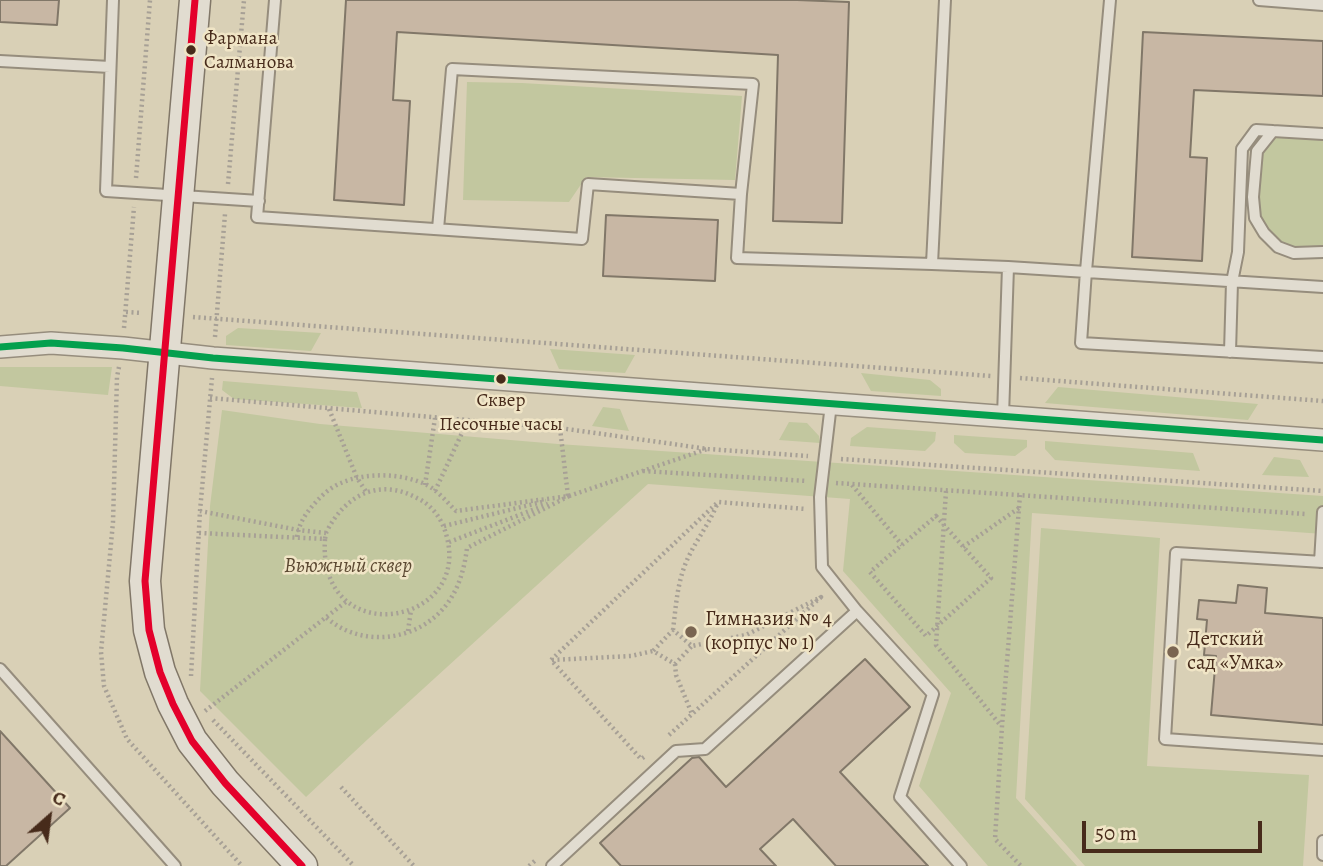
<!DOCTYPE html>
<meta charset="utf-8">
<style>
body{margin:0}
#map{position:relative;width:1323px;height:866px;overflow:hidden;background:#d9d0b6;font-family:Alegreya,serif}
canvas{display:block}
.north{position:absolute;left:14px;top:782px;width:70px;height:70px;-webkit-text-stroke:5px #f0e5c6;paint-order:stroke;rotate:28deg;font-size:19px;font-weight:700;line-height:28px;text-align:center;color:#472b1b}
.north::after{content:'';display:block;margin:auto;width:24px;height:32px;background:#472b1b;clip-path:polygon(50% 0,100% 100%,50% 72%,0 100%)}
.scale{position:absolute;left:1082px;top:821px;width:180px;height:32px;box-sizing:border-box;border:4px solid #472b1b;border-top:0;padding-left:9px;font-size:21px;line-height:24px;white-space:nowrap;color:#472b1b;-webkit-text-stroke:5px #f0e5c6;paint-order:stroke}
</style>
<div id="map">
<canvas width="1323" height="866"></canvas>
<div class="north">С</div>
<div class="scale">50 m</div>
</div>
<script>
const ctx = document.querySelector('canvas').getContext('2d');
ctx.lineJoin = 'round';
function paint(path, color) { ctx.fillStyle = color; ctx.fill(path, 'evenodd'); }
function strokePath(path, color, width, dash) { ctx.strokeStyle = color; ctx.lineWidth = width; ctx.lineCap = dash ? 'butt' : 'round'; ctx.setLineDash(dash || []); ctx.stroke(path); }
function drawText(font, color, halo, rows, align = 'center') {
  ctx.font = font + ' Alegreya,serif'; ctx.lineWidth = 5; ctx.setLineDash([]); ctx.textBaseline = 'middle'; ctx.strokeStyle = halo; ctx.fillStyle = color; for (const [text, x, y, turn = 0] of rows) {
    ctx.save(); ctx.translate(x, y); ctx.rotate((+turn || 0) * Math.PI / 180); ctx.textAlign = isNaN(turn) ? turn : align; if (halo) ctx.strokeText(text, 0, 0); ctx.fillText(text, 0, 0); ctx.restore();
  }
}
const green = new Path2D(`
 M467 82 522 83 742 96 735 180 586 177 569 202 463 200Z
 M1276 134 1323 138V251L1284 245 1264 229 1258 217 1261 163 1266 144Z
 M238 328 321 333 311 351 226 345V336Z
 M550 349 635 355 625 373 559 369Z
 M0 367H112L108 395 0 386Z
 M861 373 930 380 941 389V396L871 391Z
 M223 381 357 392 362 408 234 399 222 390Z
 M1058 387 1258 404 1248 420 1045 403Z
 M603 407 620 409 629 431 592 426Z
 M222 410 320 424 558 444 1323 496V534L1032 513 1016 798 1077 866H988L919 786 951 693 843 571 850 499 648 484 368 739 306 797 200 691 210 506Z
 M789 422 807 423 819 436 820 443 779 440Z
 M867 427 936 432 935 441 925 451 850 446 851 438Z
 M954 435 1027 440V447L1015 456 965 453 954 443Z
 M1045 441 1193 453 1200 471 1055 460 1045 449Z
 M1274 457 1300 460 1309 477 1262 475Z
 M1041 528 1160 538 1147 766 1309 775 1303 866H1085L1025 799Z`);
const building = new Path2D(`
 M0 0H59L57 25 0 22Z
 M346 0H797L849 2 842 223 773 221 778 55 397 32 393 100 410 101 404 205 334 200Z
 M1143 32 1323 41V96L1194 90 1190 157 1207 158 1202 261 1132 257Z
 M606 215 718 220 715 281 603 276Z
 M1238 585 1267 588 1265 613 1323 618V725L1211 715 1216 656 1204 655 1207 620 1197 619 1199 600 1236 603Z
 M865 659 910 707 840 772 928 866H836L793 819 760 849 776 866H621L600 843 692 758 699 757 726 787Z
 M0 731 70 808 6 866H0Z`);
const path = new Path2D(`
 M136 178 150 0
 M228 184 244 0
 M126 312 142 313
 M193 317 991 376
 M124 328 134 207
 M215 337 225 214
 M119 367 117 377 113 522 101 652 104 686 127 739 242 866
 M1020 378 1323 401
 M210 398 560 428 708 449 808 456
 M329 409 357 478 367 493
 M560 428 568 496
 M841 459 1323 491
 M643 471 807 481
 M836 483 1306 514
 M425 485 435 418
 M852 485 902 545
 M435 491 468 420
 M946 491 936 645 1001 726
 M1020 495 1002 726 995 839 1021 866
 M569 496 707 449
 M936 516 991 578 926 636 870 572Z
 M444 526 546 501
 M199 533 325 539 326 533 298 530 200 511
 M297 537C299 523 306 513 315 503 322 495 331 487 341 483 366 472 402 473 427 485 438 491 447 502 456 511L569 496 467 548C464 572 457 595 440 612 410 643 357 646 326 617
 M325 539C317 653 474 626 446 534 442 519 432 505 417 498 378 477 344 496 326 533
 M449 542 548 504
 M963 547 1019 508
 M673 630C676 606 677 583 687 560 696 540 710 523 718 502
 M408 631 411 610
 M552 660 631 656 653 651
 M675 664 676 675 692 714
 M191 676 200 511 212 378
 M205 711 347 601
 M213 720 354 866
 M669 735 821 597 746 635 692 646 673 630 653 651 675 664 692 646
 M644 757 641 759 551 660 718 502 806 509
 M341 787 414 866
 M529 866 537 859`);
const lane = new Path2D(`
 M113 0 106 191 259 201
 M275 0 257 217 582 239 588 184 741 194 737 258 932 264 945 0
 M1110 0 1086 271 1081 343 1323 357
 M1259 0 1323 5
 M0 61 110 67
 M1273 131 1257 151 1253 197 1255 218 1264 233 1278 247 1294 253 1323 252
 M438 229 452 69 753 84 741 194
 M932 264 1008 267
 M1230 352 1232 282 1238 252 1242 149 1256 130 1323 134
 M831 404 820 497 822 567 857 611 933 694 900 797 961 866
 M1003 416 1008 267 1323 287
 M1320 562 1323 512
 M1323 562 1176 553 1165 739 1323 750
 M0 669 175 866
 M1323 841V855
 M552 866 676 751 705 749 857 611`);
const street = new Path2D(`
 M0 347 51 343 123 348 213 358 1323 440`);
const secondary = new Path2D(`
 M195 0 145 581 149 630 160 672 173 704 192 741 225 783 302 866`);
const bus1 = new Path2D(`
 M0 347 51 343 123 348 213 358 1323 440`);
const bus2 = new Path2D(`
 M195 0 145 581 149 630 160 672 173 704 192 741 225 783 302 866`);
const markers = [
 [191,50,6,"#472b1b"],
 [501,379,6,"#472b1b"],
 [691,632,7,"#7a6551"],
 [1173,652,7,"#7a6551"]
];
const busNames = [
 ["Фармана",204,39],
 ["Салманова",204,63],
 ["Сквер",501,401,"center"],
 ["Песочные часы",501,425,"center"]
];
const parkNames = [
 ["Вьюжный сквер",348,567]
];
const poiNames = [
 ["Гимназия № 4",705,620],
 ["(корпус № 1)",705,644],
 ["Детский",1187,640],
 ["сад «Умка»",1187,664]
];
paint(green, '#c2c79f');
paint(building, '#c8b7a4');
strokePath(building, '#817768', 2);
strokePath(lane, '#968d7d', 14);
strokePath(street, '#968d7d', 24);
strokePath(secondary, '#817768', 33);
strokePath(path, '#a7a096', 4.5, [2, 3.5]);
strokePath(lane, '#e1dcd0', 10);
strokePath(street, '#e1dcd0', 21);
strokePath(secondary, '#e1dcd0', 30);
strokePath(bus1, '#04a04e', 7);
strokePath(bus2, '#e4002b', 7);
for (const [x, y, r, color] of markers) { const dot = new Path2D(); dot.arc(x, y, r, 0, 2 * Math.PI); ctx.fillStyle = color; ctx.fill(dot); strokePath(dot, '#f0e5c6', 2.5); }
drawText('19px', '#472b1b', '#f0e5c6', busNames, 'left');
drawText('italic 21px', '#5c4932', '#f0e5c6', parkNames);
drawText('21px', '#472b1b', '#f0e5c6', poiNames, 'left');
</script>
